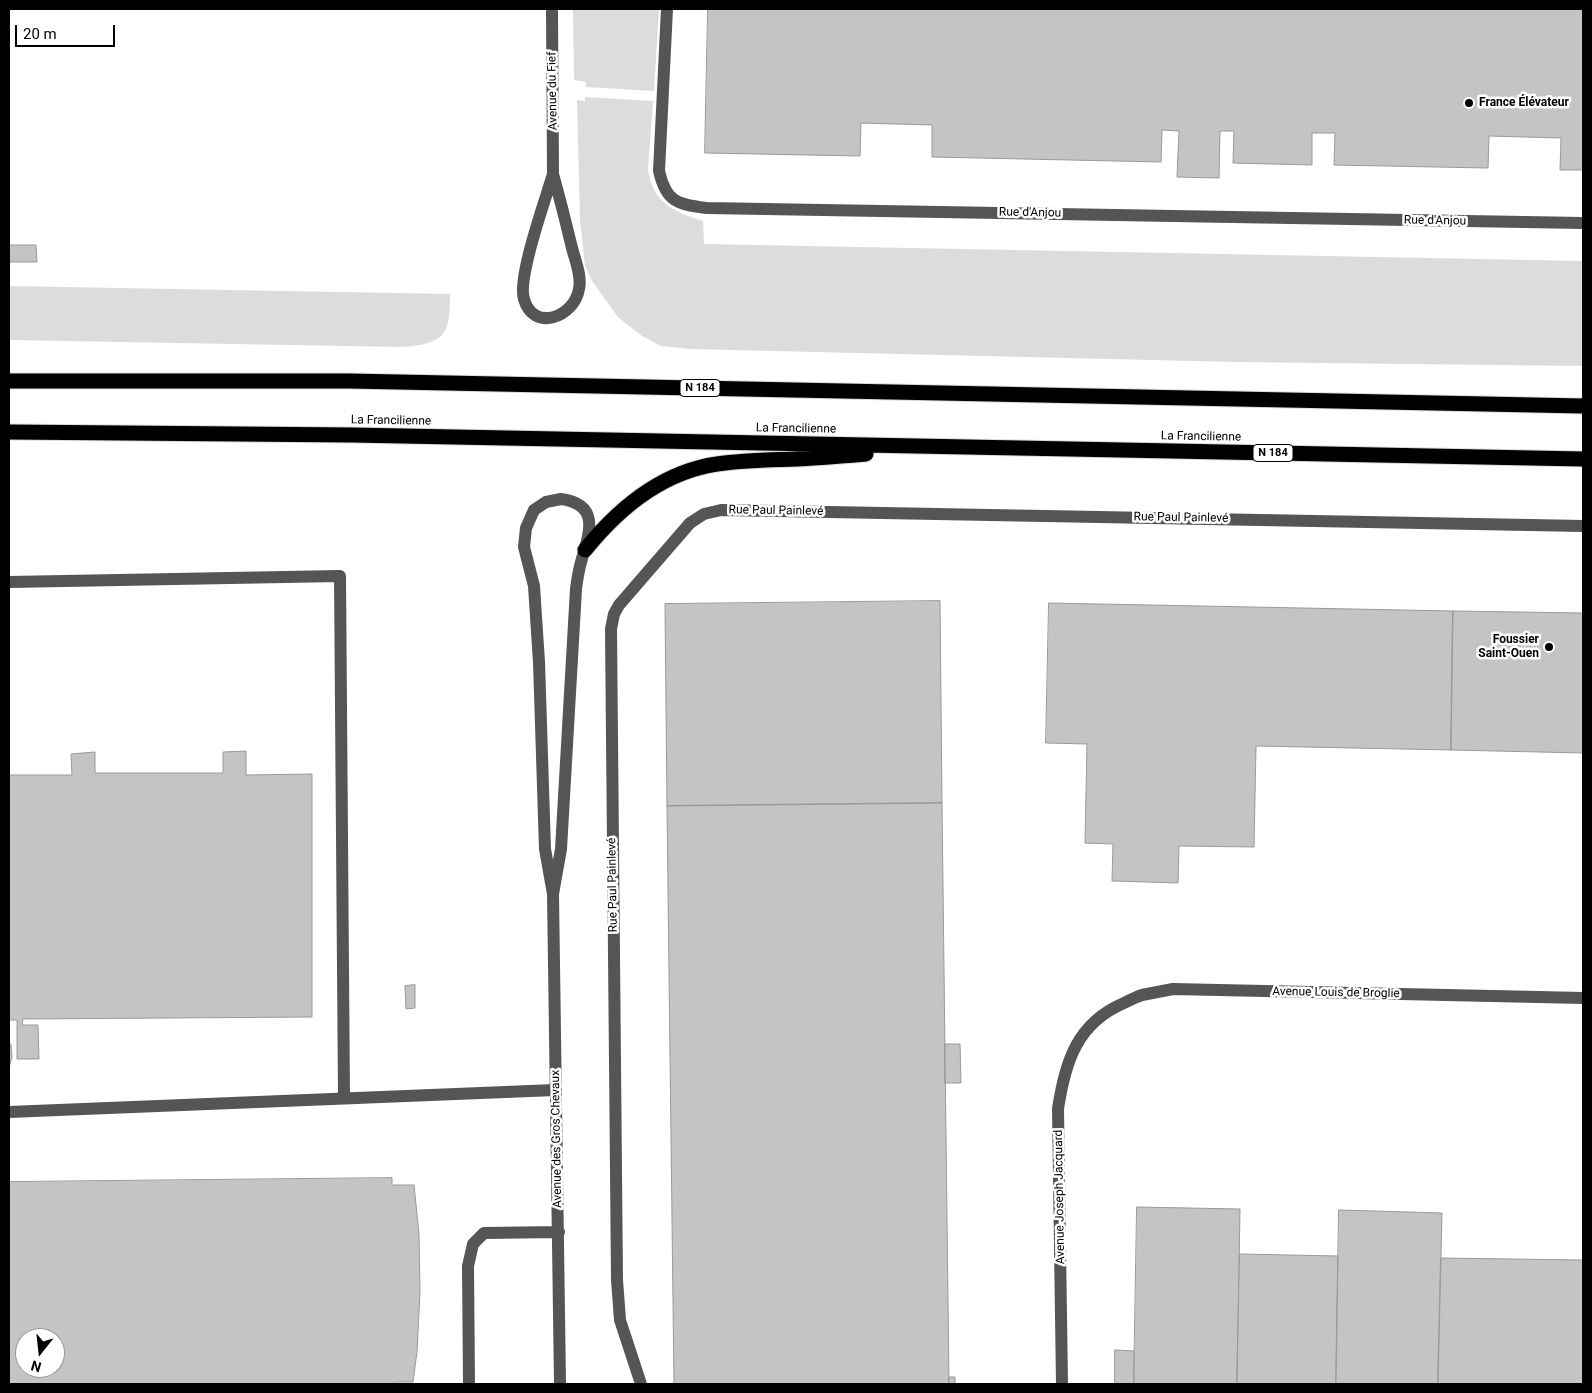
<!DOCTYPE html>
<meta charset="utf-8">
<style>
body{margin:0}
#map{position:relative;width:1592px;height:1393px;overflow:hidden;background:#fff;font-family:Roboto,sans-serif}
canvas{display:block}
.frame{position:absolute;inset:0;border:10px solid #000;pointer-events:none}
.north{position:absolute;left:15px;top:1328px;width:50px;height:50px;box-sizing:border-box;background:#fff;border:1px solid #999;border-radius:50%;rotate:196deg;font-size:14px;font-weight:700;line-height:20px;text-align:center;color:#000}
.north::after{content:'';display:block;margin:auto;width:18px;height:22px;background:#000;clip-path:polygon(50% 0,100% 100%,50% 72%,0 100%)}
.scale{position:absolute;left:15px;top:25px;width:100px;height:22px;box-sizing:border-box;border:2px solid #000;border-top:0;padding-left:6px;font-size:15px;line-height:18px;white-space:nowrap;color:#000;-webkit-text-stroke:4px #fff;paint-order:stroke}
</style>
<div id="map">
<canvas width="1592" height="1393"></canvas>
<div class="frame"></div>
<div class="north">N</div>
<div class="scale">20 m</div>
</div>
<script>
const ctx = document.querySelector('canvas').getContext('2d');
ctx.lineJoin = 'round';
function paint(path, color) { ctx.fillStyle = color; ctx.fill(path, 'evenodd'); }
function strokePath(path, color, width, dash) { ctx.strokeStyle = color; ctx.lineWidth = width; ctx.lineCap = dash ? 'butt' : 'round'; ctx.setLineDash(dash || []); ctx.stroke(path); }
function drawText(font, color, halo, rows, align = 'center') {
  ctx.font = font + ' Roboto,sans-serif'; ctx.lineWidth = 5; ctx.setLineDash([]); ctx.textBaseline = 'middle'; ctx.strokeStyle = halo; ctx.fillStyle = color; for (const [text, x, y, turn = 0] of rows) {
    ctx.save(); ctx.translate(x, y); ctx.rotate((+turn || 0) * Math.PI / 180); ctx.textAlign = isNaN(turn) ? turn : align; if (halo) ctx.strokeText(text, 0, 0); ctx.fillText(text, 0, 0); ctx.restore();
  }
}
const green = new Path2D(`
 M573 9H659L654 91 586 87V82L574 80Z
 M585 97 653 101 648 169C653 203 672 211 703 221L704 244 1583 261V366L1236 362 690 349 661 346 642 336 618 317 592 281 585 266 580 220 577 100 585 101Z
 M9 286 450 294C450 335 446 343 403 347L9 340Z`);
const building = new Path2D(`
 M708 9H1583V170H1560L1561 138 1489 136 1488 168 1334 165 1335 133H1312V165L1233 163 1234 131H1220L1219 178 1177 177 1179 131 1162 130 1161 162 932 157V125L861 123 860 156 705 153Z
 M9 245H36L37 262H9Z
 M940 601 942 803 667 806 665 604Z
 M1049 603 1453 611 1451 750 1256 746 1254 847 1179 846 1178 883 1112 881 1113 844 1085 843 1087 744 1046 743Z
 M1453 611 1583 613V753L1451 750Z
 M9 747V775H72L71 754 95 752V773H223V752L246 751V775L312 774V1017L23 1019 22 1025H38L39 1059H17V1020H9Z
 M942 803 949 1384H674L667 806Z
 M415 985V1008L406 1009 405 986Z
 M9 1042 11 1045 12 1057 9 1068Z
 M945 1044H960L961 1083H945Z
 M392 1178V1185H414L419 1234 420 1292 417 1352 413 1382H394V1384H9V1182ZM25 1338H55V1368H25Z
 M1137 1207 1240 1209 1237 1384H1134Z
 M1339 1210 1442 1213 1438 1384H1336Z
 M1240 1254 1338 1256 1336 1384H1237Z
 M1441 1258 1583 1260V1384H1438Z
 M1115 1350 1134 1351V1384H1115Z
 M949 1377H955V1384H949Z`);
const minor = new Path2D(`
 M552 9 553 174
 M667 9 659 171C666 202 677 204 706 208L1583 223
 M553 174C560 199 566 223 572 248 575 260 582 276 579 289 574 318 533 332 524 299 517 278 546 198 553 174Z
 M561 499C604 505 587 538 580 566 578 574 577 581 576 589L561 849 553 894 545 849 539 662 534 586 524 547 526 528 534 510 546 502Z
 M9 582 340 576 344 1098
 M553 894 560 1384
 M9 1112 555 1090
 M469 1384 468 1266 473 1244 484 1233 559 1232
 M641 1384 620 1320 617 1280 611 629 614 614 619 605 690 523 704 514 721 510 1583 526
 M1062 1384 1058 1109C1065 1062 1077 1023 1124 1003 1130 1000 1136 997 1142 995 1152 993 1163 991 1173 989L1583 998`);
const highway = new Path2D(`
 M9 381H349L1583 406
 M9 432 352 435 1583 459
 M585 550C618 509 662 472 717 464 744 460 770 460 797 459 820 458 843 456 866 454`);
const markers = [
 [1469,103,5,"#000"],
 [1549,647,5,"#000"]
];
const shields = [
 [700,388,40],
 [1273,453,40]
];
const shieldNames = [
 ["N 184",700,388],
 ["N 184",1273,453]
];
const streetNames = [
 ["Avenue du Fief",553,91,-91],
 ["Rue d'Anjou",1030,213,1],
 ["Rue d'Anjou",1435,221,1],
 ["La Francilienne",391,421,1],
 ["La Francilienne",796,429,1],
 ["La Francilienne",1201,437,1],
 ["Rue Paul Painlevé",776,511,1],
 ["Rue Paul Painlevé",1181,518,1],
 ["Rue Paul Painlevé",613,885,-91],
 ["Avenue Louis de Broglie",1336,993,1],
 ["Avenue des Gros Chevaux",557,1139,-91],
 ["Avenue Joseph Jacquard",1060,1197,-91]
];
const poiNames = [
 ["France Élévateur",1479,103],
 ["Foussier",1539,640,"right"],
 ["Saint-Ouen",1539,654,"right"]
];
paint(green, '#dcdcdc');
paint(building, '#c4c4c4');
strokePath(building, '#999', 1);
strokePath(highway, '#dbdbdb', 17);
strokePath(minor, '#555', 12);
strokePath(highway, '#000', 15);
for (const [x, y, r, color] of markers) { const dot = new Path2D(); dot.arc(x, y, r, 0, 2 * Math.PI); ctx.fillStyle = color; ctx.fill(dot); strokePath(dot, '#fff', 2); }
for (const [x, y, w] of shields) { const box = new Path2D(); box.roundRect(x - w / 2, y - 8.5, w, 17, 4); ctx.fillStyle = '#fff'; ctx.fill(box); strokePath(box, '#000', 1); }
drawText('bold 11px', '#000', null, shieldNames);
drawText('12px', '#000', '#fff', streetNames);
drawText('bold 12px', '#000', '#fff', poiNames, 'left');
</script>
